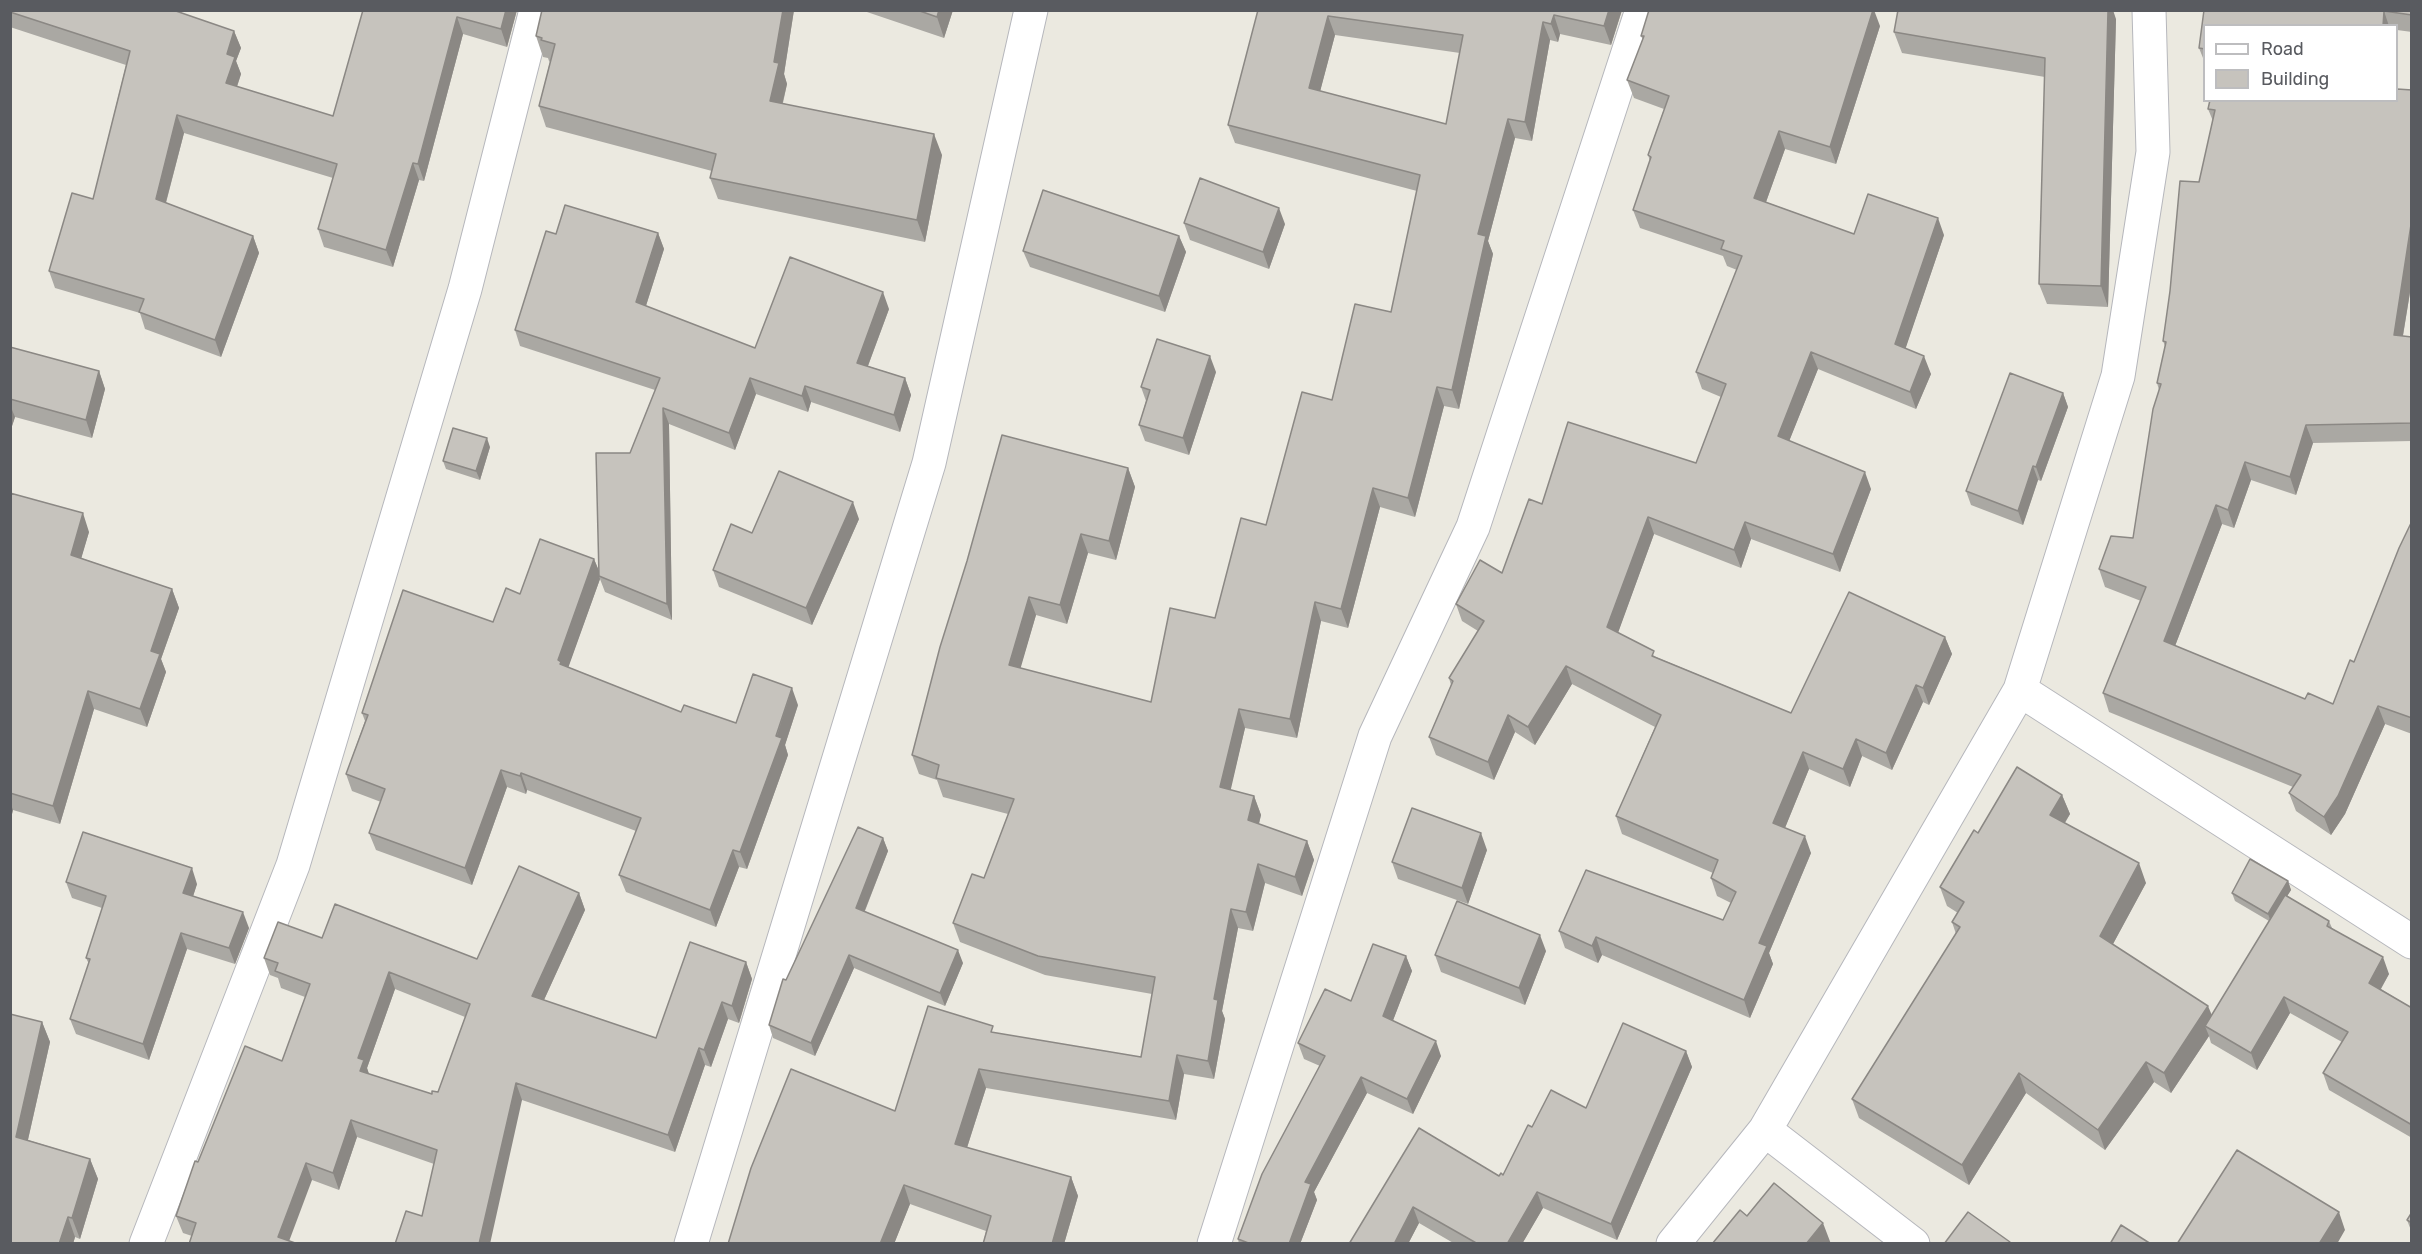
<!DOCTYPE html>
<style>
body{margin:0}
#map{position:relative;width:2422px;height:1254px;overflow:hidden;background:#ebe9e0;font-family:Rubik,sans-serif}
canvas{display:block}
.frame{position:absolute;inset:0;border:12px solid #595b60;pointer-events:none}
.legend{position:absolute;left:2203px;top:24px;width:195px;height:78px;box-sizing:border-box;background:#fff;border:2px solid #bdbdbf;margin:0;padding:8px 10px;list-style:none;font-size:18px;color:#595b60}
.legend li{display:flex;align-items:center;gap:12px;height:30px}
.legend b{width:30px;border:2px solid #bdbdbf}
</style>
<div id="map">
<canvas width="2422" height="1254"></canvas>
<div class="frame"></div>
<ul class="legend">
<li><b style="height:8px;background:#fff"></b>Road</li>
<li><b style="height:16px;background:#c6c3bd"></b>Building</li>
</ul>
</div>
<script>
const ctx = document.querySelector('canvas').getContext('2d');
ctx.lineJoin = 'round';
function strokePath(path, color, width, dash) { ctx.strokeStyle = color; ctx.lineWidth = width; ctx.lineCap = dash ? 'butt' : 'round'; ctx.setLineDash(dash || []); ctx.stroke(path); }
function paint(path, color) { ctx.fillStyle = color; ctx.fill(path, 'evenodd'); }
const street = new Path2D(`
 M2020 690 2412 942
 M1765 1130 1913 1244
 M146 1244 293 865 465 289 536 10
 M691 1244 929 463 1031 10
 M1214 1244 1375 736 1473 527 1642 10
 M1673 1244 1765 1130 2020 690 2118 376 2153 152 2149 10`);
const wall = new Path2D(`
 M10 10 234 31 241 48 236 61 241 74 237 87 333 116 363 10H517L507 47 463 34 424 181 419 180 393 267 324 247 318 229 333 178 184 133 166 203 253 236 259 253 221 357 145 329 140 313 55 288 49 271 93 199 126 65 10 27Z
 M542 10H794L784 74 787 84 783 103 942 155 925 242 718 199 710 178 712 171 546 127 539 106 550 62 549 61 548 58 543 57 536 36Z
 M861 10H953L944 38Z
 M1258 10H1622L1611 45 1560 34 1558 42 1550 40 1532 141 1515 138 1488 241 1493 254 1459 409 1444 406 1415 517 1380 507 1348 628 1321 621 1297 738 1245 728 1230 790 1254 796 1261 815 1259 824 1307 841 1314 860 1302 896 1265 883 1253 931 1238 928 1222 1011 1225 1019 1214 1079 1184 1074 1176 1120 986 1088 967 1148 1071 1177 1078 1196 1064 1244H983L986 1231 910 1204 894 1244H728L895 1111 995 1033 1141 1057 1152 994 1045 975 960 942 953 923 984 878 1008 814 943 797 937 780 919 774 912 755 940 647 1128 468 1135 487 1116 560 1088 553 1067 624 1036 615 1020 668 1151 702 1215 618 1266 525 1332 400 1391 312 1417 191 1235 143 1228 125ZM1335 35 1460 53 1446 124 1320 91Z
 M2204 10H2412V32L2397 30V26H2205V63L2199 48Z
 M2116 19 2108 307 2047 304 2039 284 2045 77 1902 53 1894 32Z
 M1880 26 1836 164 1785 149 1766 202 1854 234 1944 235 1905 349 1931 374 1916 409 1818 369 1789 441 1871 489 1840 572 1751 539 1741 568 1654 534 1618 632 1656 657 1791 713 1945 637 1952 654 1929 705 1923 702 1892 770 1862 756 1850 787 1809 769 1785 828 1811 853 1769 953 1773 964 1750 1018 1602 955 1598 963 1565 948 1559 931 1723 920 1731 903 1717 896 1711 878 1713 873 1622 834 1616 816 1655 727 1572 684 1535 745 1515 732 1494 780 1436 755 1429 737 1451 685 1449 678 1478 631 1462 621 1456 604 1502 573 1542 504 1696 463 1721 397 1702 389 1696 372 1737 270 1727 266 1723 256 1640 228 1633 210 1650 161 1648 155 1664 109 1634 98 1627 80 1643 40 1641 36Z
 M2412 90V280L2403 336 2412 337V441L2313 443 2296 495 2251 480 2234 528 2222 524 2175 646 2305 699 2333 704 2354 662 2412 521V734L2385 724 2345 814 2331 835 2296 811 2289 793 2293 787 2109 712 2103 693 2141 601 2105 587 2099 569 2133 538 2159 390 2157 383 2165 346 2163 341 2213 121 2208 109Z
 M1184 223 1285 224 1269 269 1190 240Z
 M658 233 664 249 646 306 755 348 889 309 868 366 905 378 911 395 900 432 811 402 808 412 756 394 735 450 669 424 672 620 605 592 600 579 568 667 681 712 736 723 798 705 785 745 788 755 747 869 739 867 716 927 626 892 619 875 636 831 527 790 526 794 507 787 472 885 376 850 369 833 381 802 352 791 346 774 365 721 362 713 493 622 520 594 594 559 599 571 630 453 655 390 520 346 515 330 556 234Z
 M1179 236 1186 252 1165 312 1030 267 1023 251Z
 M10 347 99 371 105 389 92 438 15 417 10 432Z
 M1216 372 1189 455 1145 441 1139 425 1146 401 1141 387Z
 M2063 393 2068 407 2041 481 2038 480 2023 525 1971 505 1966 491Z
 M490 447 480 480 446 469 443 461Z
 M10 493 89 532 81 558 172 589 179 608 161 659 166 672 147 727 94 709 60 824 13 810 12 814H10Z
 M859 519 812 625 719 587 713 570 752 533Z
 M2062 795 2070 814 2065 823 2146 883 2113 944 2212 1015 2269 921 2235 901 2232 893 2288 881 2291 890 2287 896 2329 921 2332 928 2389 974 2381 989 2412 1008V1138L2329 1090 2323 1073 2342 1042 2290 1013 2257 1070 2211 1043 2209 1036 2171 1093 2154 1082 2105 1150 2026 1093 1969 1185 1859 1118 1852 1099 1956 934 1952 922 1958 913 1947 906 1940 887 1978 833Z
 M883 838 888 851 865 911 963 963 945 1006 854 968 815 1056 773 1038 769 1025 786 980Z
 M1487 850 1468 904 1398 879 1392 862Z
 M66 882 197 884 193 896 249 928 235 964 187 949 149 1060 76 1034 70 1019 89 964 86 958 102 908 72 898Z
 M579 893 585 910 544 1000 656 1038 746 962 752 979 739 1023 728 1019 711 1067 705 1065 675 1152 522 1100 422 1216 434 1164 357 1137 339 1190 312 1180 192 1236 183 1233 176 1216 198 1162 282 1061 305 997 281 988 278 978 270 975 264 958 322 938 477 959ZM395 989 465 1017 438 1092 432 1094 369 1074 367 1068Z
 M1546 951 1525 1005 1441 972 1435 955Z
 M1406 956 1412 971 1393 1020 1441 1056 1413 1114 1367 1093 1314 1192 1317 1200 1300 1244H1239L1238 1239 1320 1066 1304 1059 1298 1043Z
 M42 1022 50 1042 28 1140 90 1159 98 1179 80 1239 75 1237 73 1244H10Z
 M1686 1051 1692 1067 1617 1240 1543 1208 1522 1244H1455L1419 1223 1408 1244 1419 1128 1499 1176 1503 1175 1532 1127 1586 1108Z
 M2412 1212V1233L2407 1220Z`);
const shadedWall = new Path2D(`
 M506 10H517L507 47 501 29Z
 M783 10H794L784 74 787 84 778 122 770 101 774 62Z
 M939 10H953L944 38 937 17Z
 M1609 10H1622L1611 45 1604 26Z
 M1873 10H1874L1880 26 1836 164 1830 147Z
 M2108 10H2113L2116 19 2108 307 2101 286Z
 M2384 11 2389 26H2383Z
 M1554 15 1560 34 1558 42 1551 24Z
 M1328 16 1335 35 1316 107 1309 88Z
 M457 17 463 34 424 181 418 164Z
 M1543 22 1550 40 1532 141 1525 122Z
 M234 31 241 48 236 61 241 74 232 101 226 83 227 54Z
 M177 115 184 133 162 217 156 199Z
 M1508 119 1515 138 1488 241 1493 254 1459 409 1452 390 1478 234Z
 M1779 131 1785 149 1761 216 1754 198Z
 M934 134 942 155 925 242 917 220Z
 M413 163 419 180 393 267 386 250Z
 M1279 208 1285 224 1269 269 1263 252Z
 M1938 218 1944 235 1901 362 1895 344Z
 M2412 218V280L2400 353 2394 335Z
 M658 233 664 249 642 318 636 302Z
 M253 236 259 253 221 357 215 340Z
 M1179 236 1186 252 1165 312 1159 296Z
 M883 292 889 309 863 379 857 363Z
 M1811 352 1818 369 1784 454 1778 436Z
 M1210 356 1216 372 1189 455 1183 438Z
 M1924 356 1931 374 1916 409 1910 392Z
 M99 371 105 389 92 438 86 420Z
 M750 378 756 394 735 450 729 433Z
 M905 378 911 395 900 432 894 415Z
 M805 386 811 402 808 412 802 396Z
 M1437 387 1444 406 1415 517 1408 498Z
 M2063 393 2068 407 2041 481 2036 467Z
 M10 405 15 417 10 432Z
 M663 408 669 424 672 620 667 604Z
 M2306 425 2313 443 2296 495 2290 477Z
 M487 438 490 447 480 480 476 471Z
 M2245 462 2251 480 2234 528 2228 510Z
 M2033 466 2038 480 2023 525 2018 511Z
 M1128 468 1135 487 1116 560 1109 541Z
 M1865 472 1871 489 1840 572 1833 554Z
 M1373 488 1380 507 1348 628 1341 609Z
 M853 502 859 519 812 625 806 608Z
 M2216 505 2222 524 2170 659 2164 641Z
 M83 513 89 532 77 573 71 555Z
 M1648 517 1654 534 1614 644 1607 627Z
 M1745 522 1751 539 1741 568 1734 550Z
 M1081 534 1088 553 1067 624 1060 605Z
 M594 559 601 576H599L600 579 566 674 558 660Z
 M172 589 179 608 161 659 166 672 147 727 140 709 151 651Z
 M1029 597 1036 615 1016 684 1009 665Z
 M1315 602 1321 621 1297 738 1290 719Z
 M1945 637 1952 654 1929 705 1923 688Z
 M1566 666 1572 684 1535 745 1528 727Z
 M1916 685 1923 702 1892 770 1886 753Z
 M792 688 798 705 785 745 788 755 747 869 740 852Z
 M88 691 94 709 60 824 53 806Z
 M2378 706 2385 724 2345 814 2331 835 2324 817Z
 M1239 709 1245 728 1227 806 1220 787Z
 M1508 715 1515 732 1494 780 1488 762Z
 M1856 739 1862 756 1850 787 1843 769Z
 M1803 752 1809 769 1780 840 1773 823Z
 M501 770 507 787 472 885 465 868Z
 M521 773 527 790 526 794 520 776Z
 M2062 795 2070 814 2057 835 2050 815Z
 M1254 796 1261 815 1255 839 1248 820Z
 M10 802 13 810 12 814 10 810Z
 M1481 833 1487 850 1468 904 1462 888Z
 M1805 836 1811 853 1769 953 1773 964 1750 1018 1744 1000 1759 943Z
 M883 838 888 851 861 920 856 908Z
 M1307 841 1314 860 1302 896 1295 877Z
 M733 850 739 867 716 927 710 910Z
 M2139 863 2146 883 2107 955 2100 936Z
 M1258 864 1265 883 1253 931 1246 912Z
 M192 868 197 884 189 909 183 893Z
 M2288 881 2291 890 2271 922 2268 914Z
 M579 893 585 910 538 1013 532 996Z
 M1231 909 1238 928 1222 1011 1225 1019 1214 1079 1208 1061 1214 999Z
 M243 912 249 928 235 964 229 948Z
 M181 933 187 949 149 1060 143 1044Z
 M1540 935 1546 951 1525 1005 1519 988Z
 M1596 937 1602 955 1598 963 1592 946Z
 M958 950 963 963 945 1006 940 993Z
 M849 955 854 968 815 1056 811 1043Z
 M1406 956 1412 971 1389 1031 1383 1016Z
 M2383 957 2389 974 2375 999 2369 983Z
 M746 962 752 979 739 1023 732 1006Z
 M389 972 395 989 367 1068 370 1077 360 1071 358 1058Z
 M2284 997 2290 1013 2257 1070 2251 1053Z
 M722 1002 728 1019 711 1067 704 1050Z
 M2208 1006 2216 1025 2205 1026 2209 1036 2171 1093 2164 1073Z
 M42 1022 50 1042 24 1157 16 1137Z
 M1436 1041 1441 1056 1413 1114 1407 1099Z
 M699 1048 705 1065 675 1152 668 1135Z
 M1686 1051 1692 1067 1617 1240 1611 1224Z
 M1177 1055 1184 1074 1176 1120 1169 1101Z
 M2146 1062 2154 1082 2105 1150 2098 1130Z
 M979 1069 986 1088 962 1163 955 1144Z
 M2019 1073 2026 1093 1969 1185 1962 1165Z
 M1361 1077 1367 1093 1314 1192 1317 1200 1300 1244H1289L1305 1182Z
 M516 1083 522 1100 490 1244H479Z
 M351 1120 357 1137 339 1190 333 1173Z
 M90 1159 98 1179 80 1239 72 1218Z
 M306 1163 312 1180 288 1244 278 1237Z
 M1071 1177 1078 1196 1064 1244H1052Z
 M904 1185 910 1204 894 1244H880Z
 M1537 1192 1543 1208 1522 1244H1507Z
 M1413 1207 1419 1223 1408 1244H1394Z
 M2339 1212 2345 1230 2337 1244H2319Z
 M68 1217 75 1237 73 1244H59Z
 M1823 1223 1831 1244H1806Z`);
const building = new Path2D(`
 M10 10H173L234 31 227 54 235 57 226 83 333 116 363 10H506L501 29 457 17 418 164 413 163 386 250 318 229 337 164 177 115 156 199 253 236 215 340 139 312 144 299 49 271 72 193 93 199 130 51 10 12Z
 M542 10H783L774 62 779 63 770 101 934 134 917 220 710 178 716 154 539 106 555 44 541 40 542 38 536 36Z
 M917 10H939L937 17Z
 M1258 10H1609L1604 26 1554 15 1551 24 1543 22 1525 122 1508 119 1478 234 1486 236 1452 390 1437 387 1408 498 1373 488 1341 609 1315 602 1290 719 1239 709 1220 787 1254 796 1248 820 1307 841 1295 877 1258 864 1246 912 1231 909 1214 999 1218 1000 1208 1061 1177 1055 1169 1101 979 1069 955 1144 1071 1177 1052 1244H983L991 1216 904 1185 880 1244H728L751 1168 791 1069 895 1111 928 1006 993 1026 991 1032 1141 1057 1155 977 1038 956 953 923 972 874 984 878 1014 799 936 778 939 765 912 755 940 647 967 561 1002 435 1128 468 1109 541 1081 534 1060 605 1029 597 1009 665 1151 702 1170 608 1215 618 1241 518 1266 525 1302 392 1332 400 1355 304 1391 312 1420 175 1228 125ZM1328 16 1463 35 1446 124 1309 88Z
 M1649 10H1873L1830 147 1779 131 1754 198 1854 234 1868 194 1938 218 1895 344 1924 356 1910 392 1811 352 1778 436 1865 472 1833 554 1745 522 1734 550 1648 517 1607 627 1654 651 1652 656 1791 713 1849 592 1945 637 1923 688 1916 685 1886 753 1856 739 1843 769 1803 752 1773 823 1805 836 1759 943 1767 946 1744 1000 1596 937 1592 946 1559 931 1586 870 1723 920 1736 892 1711 878 1718 860 1616 816 1661 715 1566 666 1528 727 1508 715 1488 762 1429 737 1453 681 1449 678 1484 621 1456 604 1480 560 1502 573 1529 499 1542 504 1568 422 1696 463 1726 384 1696 372 1742 256 1721 249 1724 241 1633 210 1651 157 1648 155 1669 96 1627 80 1644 36H1641Z
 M1898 10H2108L2101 286 2039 284 2045 58 1894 32Z
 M2204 10H2412V15L2384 11 2383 26H2205V49L2199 48Z
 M2397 89 2412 90V218L2394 335 2412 337V423L2306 425 2290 477 2245 462 2228 510 2216 505 2164 641 2305 699 2308 693 2333 704 2350 660 2354 662 2399 548 2412 521V718L2378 706 2338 796 2324 817 2289 793 2301 775 2103 693 2146 587 2099 569 2111 536 2133 538 2153 409 2161 384 2157 383 2166 342 2163 341 2170 291 2180 181 2199 182 2215 110 2208 109 2210 100H2397Z
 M1200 178 1279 208 1263 252 1184 223Z
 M1043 190 1179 236 1159 296 1023 251Z
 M565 205 658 233 636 302 755 348 790 257 883 292 857 363 905 378 894 415 805 386 802 396 750 378 729 433 663 408 667 604 599 576 596 453H630L660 378 515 330 546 231 556 234Z
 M1157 339 1210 356 1183 438 1139 425 1150 390 1141 387Z
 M10 347 99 371 86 420 10 399Z
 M2010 373 2063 393 2036 467 2033 466 2018 511 1966 491Z
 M453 428 487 438 476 471 443 461Z
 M779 471 853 502 806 608 713 570 731 524 752 533Z
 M10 493 83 513 71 555 172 589 151 651 160 654 140 709 88 691 53 806 10 793Z
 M540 539 594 559 558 660 561 662 560 664 681 712 684 705 736 723 753 674 792 688 776 736 782 738 740 852 733 850 710 910 619 875 641 818 521 773 520 776 501 770 465 868 369 833 385 789 346 774 368 715 362 713 403 590 493 622 506 588 520 594Z
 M2017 767 2062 795 2050 815 2139 863 2100 936 2208 1006 2164 1073 2146 1062 2098 1130 2019 1073 1962 1165 1852 1099 1960 927 1952 922 1964 902 1940 887 1974 830 1978 833Z
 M1412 808 1481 833 1462 888 1392 862Z
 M858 827 883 838 856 908 958 950 940 993 849 955 811 1043 769 1025 783 979 786 980Z
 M83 832 192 868 183 893 243 912 229 948 181 933 143 1044 70 1019 90 959 86 958 106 896 66 882Z
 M2250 859 2288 881 2268 914 2232 893Z
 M519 866 579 893 532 996 656 1038 690 942 746 962 732 1006 722 1002 704 1050 699 1048 668 1135 516 1083 479 1244H395L406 1211 422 1216 437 1150 351 1120 333 1173 306 1163 278 1237 298 1244H189L196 1223 176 1216 195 1161 198 1162 245 1046 282 1061 310 984 275 971 278 963 264 958 278 922 322 938 335 904 477 959ZM389 972 470 1004 438 1092 432 1091V1094L360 1071 364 1060 358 1058Z
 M2285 895 2329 921 2327 926 2383 957 2369 983 2412 1008V1125L2323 1073 2348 1032 2284 997 2251 1053 2205 1026Z
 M1457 901 1540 935 1519 988 1435 955Z
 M1373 944 1406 956 1383 1016 1436 1041 1407 1099 1361 1077 1305 1182 1311 1184 1289 1244H1251L1238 1239 1262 1174 1325 1056 1298 1043 1325 989 1351 1001Z
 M10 1014 42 1022 16 1137 90 1159 72 1218 68 1217 59 1244H10Z
 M1623 1023 1686 1051 1611 1224 1537 1192 1507 1244H1478L1413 1207 1394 1244H1349L1419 1128 1499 1176 1501 1173 1503 1175 1528 1125 1532 1127 1551 1090 1586 1108Z
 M2237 1150 2339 1212 2319 1244H2177Z
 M1774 1183 1823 1223 1806 1244H1712L1740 1210 1747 1216Z
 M1968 1212 2010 1242 2009 1244H1944Z
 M2412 1212V1223L2407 1220Z
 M2121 1225 2151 1244H2110Z`);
strokePath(street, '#b6b7bc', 35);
strokePath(street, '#fff', 33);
paint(wall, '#aaa8a3');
paint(shadedWall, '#8b8884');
paint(building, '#c6c3bd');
strokePath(building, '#8b8884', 1.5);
</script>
